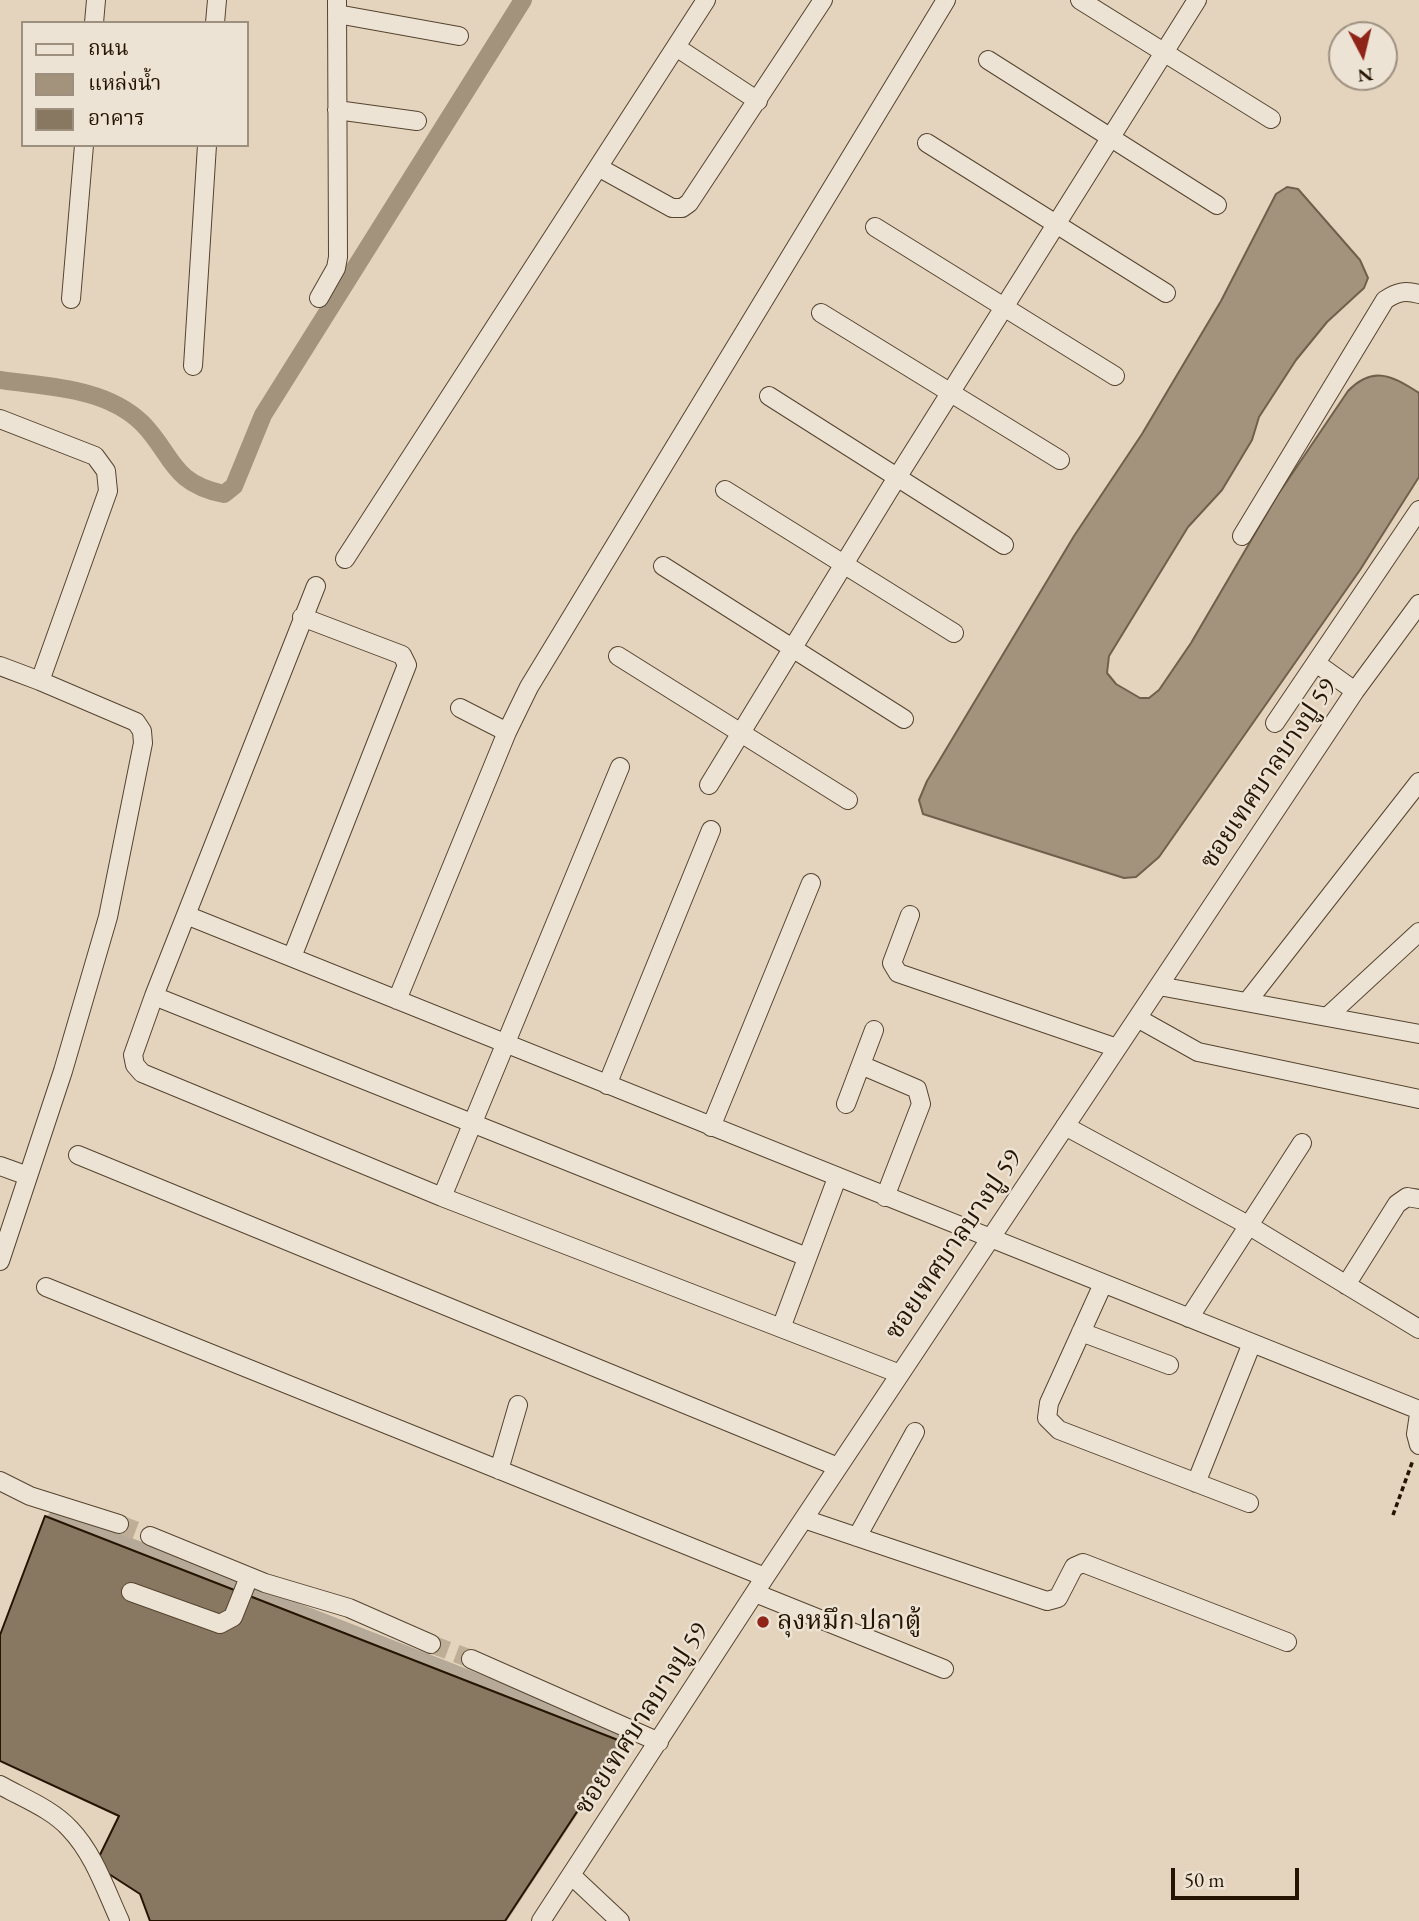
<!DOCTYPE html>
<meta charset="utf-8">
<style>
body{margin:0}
#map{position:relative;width:1419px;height:1921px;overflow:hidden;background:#e4d4bd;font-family:"EB Garamond","Noto Serif Thai",serif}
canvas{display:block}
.legend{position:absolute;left:21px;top:21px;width:228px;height:126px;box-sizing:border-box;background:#ede3d4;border:2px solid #9d907f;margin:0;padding:9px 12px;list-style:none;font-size:21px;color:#241400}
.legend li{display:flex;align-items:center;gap:14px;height:35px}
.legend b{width:35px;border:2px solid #9d907f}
.north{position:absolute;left:1328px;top:21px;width:70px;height:70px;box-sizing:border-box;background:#ede3d4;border:2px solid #9d907f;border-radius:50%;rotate:173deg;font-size:19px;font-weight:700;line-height:28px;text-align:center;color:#241400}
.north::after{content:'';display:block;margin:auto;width:24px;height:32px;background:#8f2418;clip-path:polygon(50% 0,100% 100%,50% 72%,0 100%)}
.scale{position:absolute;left:1171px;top:1868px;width:128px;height:32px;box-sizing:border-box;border:4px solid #241400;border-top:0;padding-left:9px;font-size:21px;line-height:24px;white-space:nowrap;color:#241400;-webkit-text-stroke:5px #ede3d4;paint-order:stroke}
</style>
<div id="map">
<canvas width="1419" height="1921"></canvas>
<ul class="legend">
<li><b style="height:9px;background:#ede3d4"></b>ถนน</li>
<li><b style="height:19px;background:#a3937d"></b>แหล่งน้ำ</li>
<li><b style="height:19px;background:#887862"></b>อาคาร</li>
</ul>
<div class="north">N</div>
<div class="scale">50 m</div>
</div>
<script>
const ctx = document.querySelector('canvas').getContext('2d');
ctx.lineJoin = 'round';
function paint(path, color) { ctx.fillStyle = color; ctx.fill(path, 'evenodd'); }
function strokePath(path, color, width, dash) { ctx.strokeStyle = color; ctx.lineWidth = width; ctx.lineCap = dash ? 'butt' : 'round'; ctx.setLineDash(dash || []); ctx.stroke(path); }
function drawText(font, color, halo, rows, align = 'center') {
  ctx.font = font + ' "EB Garamond","Noto Serif Thai",serif'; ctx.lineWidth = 5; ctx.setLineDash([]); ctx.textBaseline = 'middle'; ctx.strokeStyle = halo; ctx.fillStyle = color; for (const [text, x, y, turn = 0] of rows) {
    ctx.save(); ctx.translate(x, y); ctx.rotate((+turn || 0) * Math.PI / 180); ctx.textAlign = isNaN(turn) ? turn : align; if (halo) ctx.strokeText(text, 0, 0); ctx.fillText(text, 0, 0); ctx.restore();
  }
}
const water = new Path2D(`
 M1287 187 1298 189 1360 260 1368 278 1364 288 1327 322 1296 360 1259 417 1252 440 1222 490 1188 527 1109 656 1107 673 1116 684 1140 698H1149L1159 690 1191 643 1277 496 1348 391C1373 365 1393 376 1419 393V477L1360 570 1159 857 1136 877 1124 878 923 814 919 800 927 781 1074 536 1142 434 1221 301 1276 194Z`);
const shadow = new Path2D(`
 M55 1508 631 1733 507 1921H152L122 1815 0 1759V1640L46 1517Z`);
const canal = new Path2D(`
 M0 380C47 387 105 387 142 423 173 454 170 483 224 494L234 486 263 415 523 0`);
const building = new Path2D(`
 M45 1516 623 1742 505 1921H150L140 1894 95 1865 119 1816 0 1761V1635Z`);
const minorTunnel = new Path2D(`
 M119 1524 150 1536
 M431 1644 471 1659`);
const path = new Path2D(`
 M1393 1515 1413 1460`);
const minor = new Path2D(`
 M1080 0 1271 119
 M337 14 459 36
 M94 23 96 0
 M215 23 217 0
 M676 47 758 101
 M988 60 1217 205
 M337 110 417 121
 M927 143 1166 293
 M598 167 672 208H682L689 203 823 0
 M875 227 1115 376
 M319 298 336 268 338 257 337 0
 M71 299 84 145
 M821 313 1060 460
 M193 366 207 145
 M769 396 1004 545
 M0 419 95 456 106 471 108 491 40 681 136 722 142 731 143 743 108 917 63 1071 0 1261
 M725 490 954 633
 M1242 536 1385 300C1397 292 1405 290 1419 294
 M345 559 706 0
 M663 566 904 719
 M316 586 154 996 133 1055 135 1065 142 1073 442 1197 900 1374
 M618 656 848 800
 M1316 663 1355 691
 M0 666 40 681
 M460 708 507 732
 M1275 723 1419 510
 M709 785 888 492 1197 0
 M186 915 1419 1410
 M910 915 892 963 898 973 1117 1048
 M292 957 407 665 402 655 302 617
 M1159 986 1419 1034
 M154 996 807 1257
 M397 1000 507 732 529 687 946 0
 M1247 1002 1419 782
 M1327 1017 1419 932
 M1139 1019 1198 1052 1419 1099
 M861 1065 917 1089 921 1104 885 1197
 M607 1085 711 830
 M846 1104 874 1030
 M1065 1126 1248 1225 1419 1329
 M711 1127 811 883
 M78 1155 838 1467
 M0 1166 28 1176
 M442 1197 620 767
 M1103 1284 1049 1403 1047 1418 1059 1430 1249 1503
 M1346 1285 1397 1204 1407 1197 1419 1199
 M46 1287 765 1577
 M1189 1318 1302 1143
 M781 1328 837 1178
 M1081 1332 1169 1365
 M1419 1414 1416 1434 1419 1445
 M499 1470 518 1405
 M0 1481 30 1496 119 1524
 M1196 1483 1252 1343
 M804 1519 1047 1601 1058 1598 1074 1567 1083 1563 1287 1642
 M150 1536 265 1583 349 1608 431 1644
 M857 1537 915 1432
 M131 1592 220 1624 233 1617 249 1577
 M755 1593 944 1669
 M471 1659 659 1742
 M0 1785C23 1798 52 1809 70 1829 94 1854 106 1891 120 1921
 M571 1875 620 1921
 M541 1921 765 1577 1355 691 1419 604`);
const markers = [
 [763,1622,7,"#8f2418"]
];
const streetNames = [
 ["ซอยเทศบาลบางปู 59",1269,774,-56],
 ["ซอยเทศบาลบางปู 59",954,1245,-56],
 ["ซอยเทศบาลบางปู 59",642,1719,-57]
];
const poiNames = [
 ["ลุงหมึก ปลาตู้",777,1622]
];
paint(water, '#a3937d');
strokePath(water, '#70604b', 2);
paint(shadow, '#0003');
strokePath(canal, '#a3937d', 18);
paint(building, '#887862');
strokePath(building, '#241400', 2);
strokePath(minorTunnel, '#beae97', 18, [18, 9]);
strokePath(minor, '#54442f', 20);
strokePath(path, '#241400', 3.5, [5, 3.5]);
strokePath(minor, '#ede3d4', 18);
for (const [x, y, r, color] of markers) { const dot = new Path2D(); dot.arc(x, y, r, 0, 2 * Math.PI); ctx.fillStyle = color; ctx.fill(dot); strokePath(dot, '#ede3d4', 2.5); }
drawText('26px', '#241400', '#ede3d4', streetNames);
drawText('26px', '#241400', '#ede3d4', poiNames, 'left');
</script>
